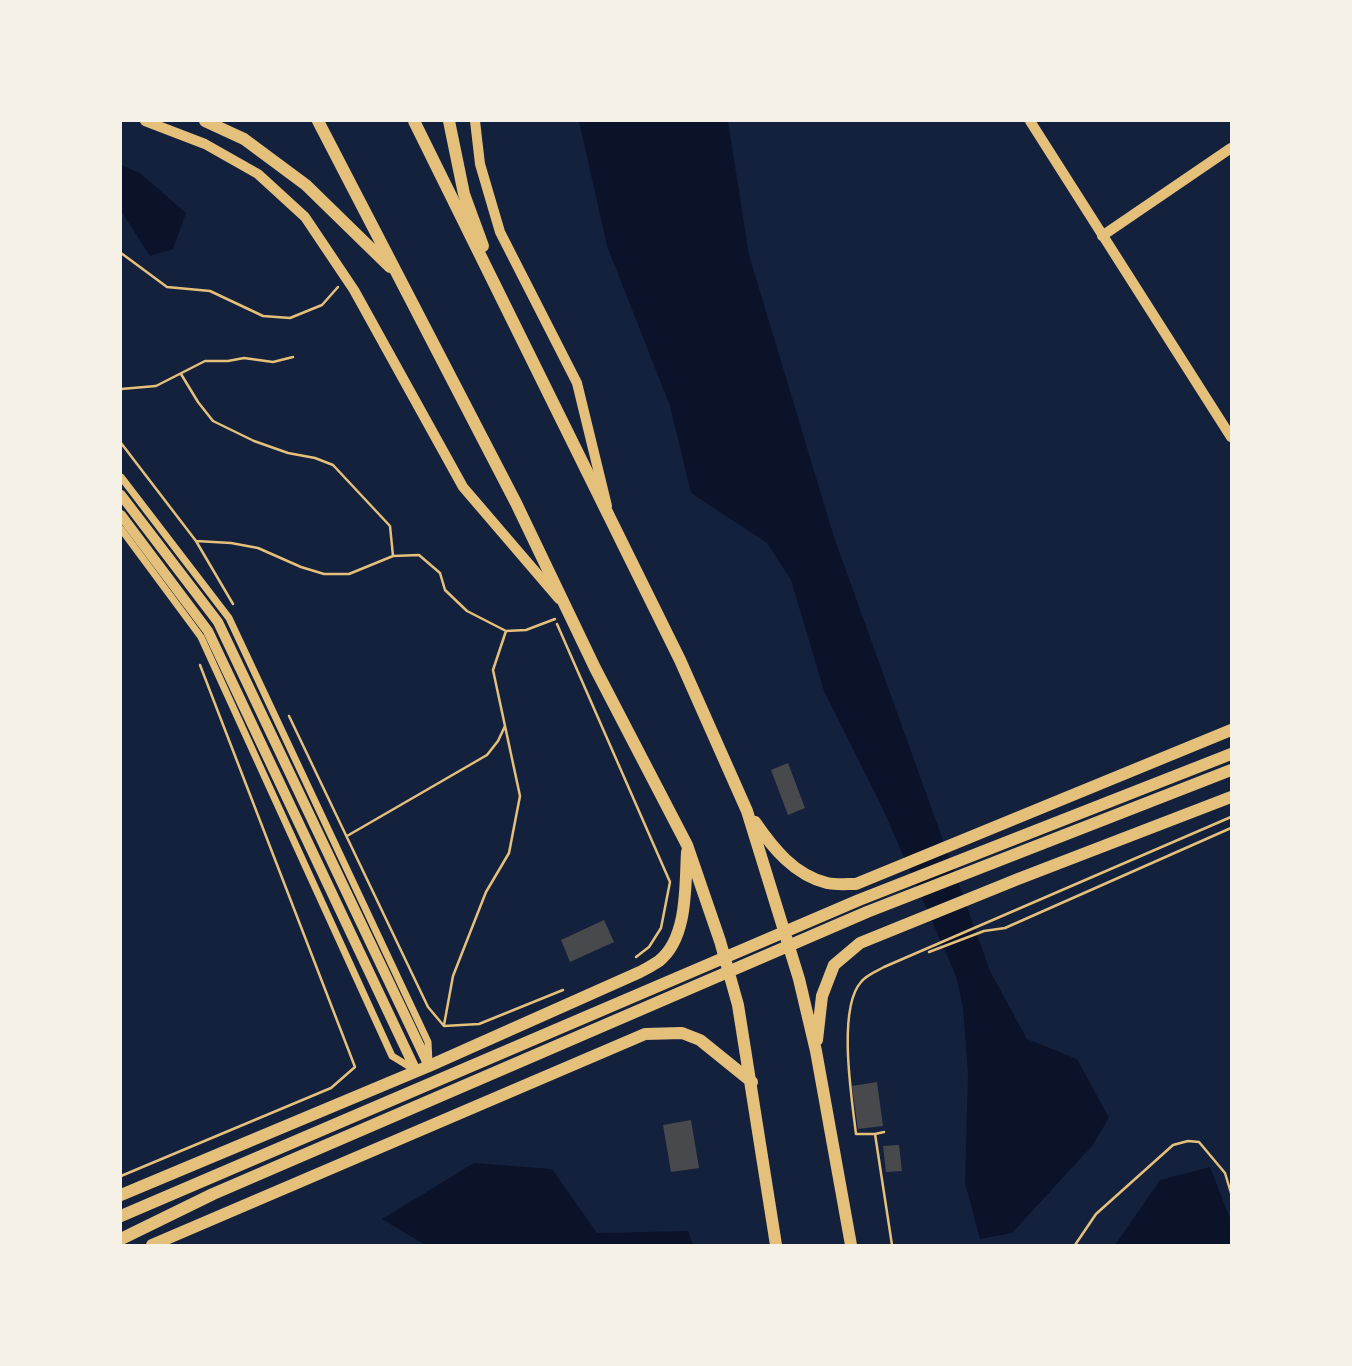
<!DOCTYPE html>
<style>
body{margin:0}
#map{position:relative;width:1352px;height:1366px;overflow:hidden;background:#14213d;font-family:"Exo 2",sans-serif}
canvas{display:block}
.frame{position:absolute;inset:0;border:122px solid #f6f1e7;pointer-events:none}
</style>
<div id="map">
<canvas width="1352" height="1366"></canvas>
<div class="frame"></div>
</div>
<script>
const ctx = document.querySelector('canvas').getContext('2d');
ctx.lineJoin = 'round';
function paint(path, color) { ctx.fillStyle = color; ctx.fill(path, 'evenodd'); }
function strokePath(path, color, width, dash) { ctx.strokeStyle = color; ctx.lineWidth = width; ctx.lineCap = dash ? 'butt' : 'round'; ctx.setLineDash(dash || []); ctx.stroke(path); }
const water = new Path2D(`
 M579 121H728L749 255 834 537 990 971 1027 1039 1077 1059 1109 1118 1092 1146 1012 1233 980 1239 965 1183 968 1074 963 1008 956 976 882 807 824 691 791 580 767 543 691 493 670 406 607 246Z
 M121 165 140 173 186 213 173 249 150 256 121 211Z
 M474 1163 552 1169 597 1233 688 1231 693 1245H425L382 1219Z
 M1210 1167 1231 1221V1245H1115L1160 1180Z`);
const building = new Path2D(`
 M788 763 805 808 788 815 771 770Z
 M604 920 614 942 570 962 561 940Z
 M877 1082 883 1126 858 1129 852 1086Z
 M691 1120 699 1168 671 1172 663 1125Z
 M899 1145 902 1171 886 1172 883 1146Z`);
const path = new Path2D(`
 M121 253 167 287 210 291 263 316 290 318 322 305 338 287
 M181 374 198 402 213 421 254 441 288 453 315 458 333 465 390 526 393 556
 M121 389 156 386 205 361H228L244 358 273 362 293 357
 M121 443 196 541 233 604
 M196 541 231 543 258 548 301 567 324 574H349L393 556 419 555 440 573 445 590 467 611 506 631 526 630 555 619
 M557 624 670 882 661 928 649 947 636 957
 M289 716 428 1007 444 1026 479 1024 563 990
 M347 836 487 755 498 741 505 726 493 670 506 631
 M929 952 984 931 1005 928 1231 828
 M444 1025 453 976 486 892 509 853 520 796 505 726
 M884 1132 875 1134 892 1245
 M875 1134H856C852 1100 837 1009 861 982 866 975 877 971 884 967L1231 817
 M121 1176 331 1088 355 1067 200 665
 M1075 1245 1096 1214 1173 1145 1188 1141 1199 1142 1225 1173 1231 1193`);
const minor = new Path2D(`
 M121 477 229 618 428 1042 429 1063
 M121 529 201 637 392 1056 415 1070`);
const tertiary = new Path2D(`
 M1030 121 1231 437
 M1102 236 1231 148
 M121 495 218 622 429 1066
 M121 515 208 631 416 1071`);
const secondary = new Path2D(`
 M145 121 205 144 258 174 305 217 354 290 463 487 559 599
 M475 121 480 164 500 232 577 383 607 506`);
const primary = new Path2D(`
 M205 121 244 139 306 185 390 267
 M318 121 516 503 595 668 687 845 720 941 738 1005 776 1245
 M414 121 680 660 747 811 799 979 816 1051 851 1245
 M449 121 464 194 483 246
 M755 822C773 848 794 875 827 883 836 885 847 884 856 884L1231 730
 M817 1040 822 996 834 965 860 943 1018 879 1231 797
 M121 1195 429 1066 640 972C646 969 653 965 659 961 688 938 685 886 687 852
 M121 1216 859 900 1231 754
 M121 1239 213 1194 867 912 1231 770
 M152 1245 645 1034 682 1033 700 1040 752 1082`);
paint(water, '#0b132b');
paint(building, '#48494c');
strokePath(path, '#e5c07b', 2.5);
strokePath(minor, '#e5c07b', 7);
strokePath(tertiary, '#e5c07b', 10);
strokePath(secondary, '#e5c07b', 10);
strokePath(primary, '#e5c07b', 12);
</script>
